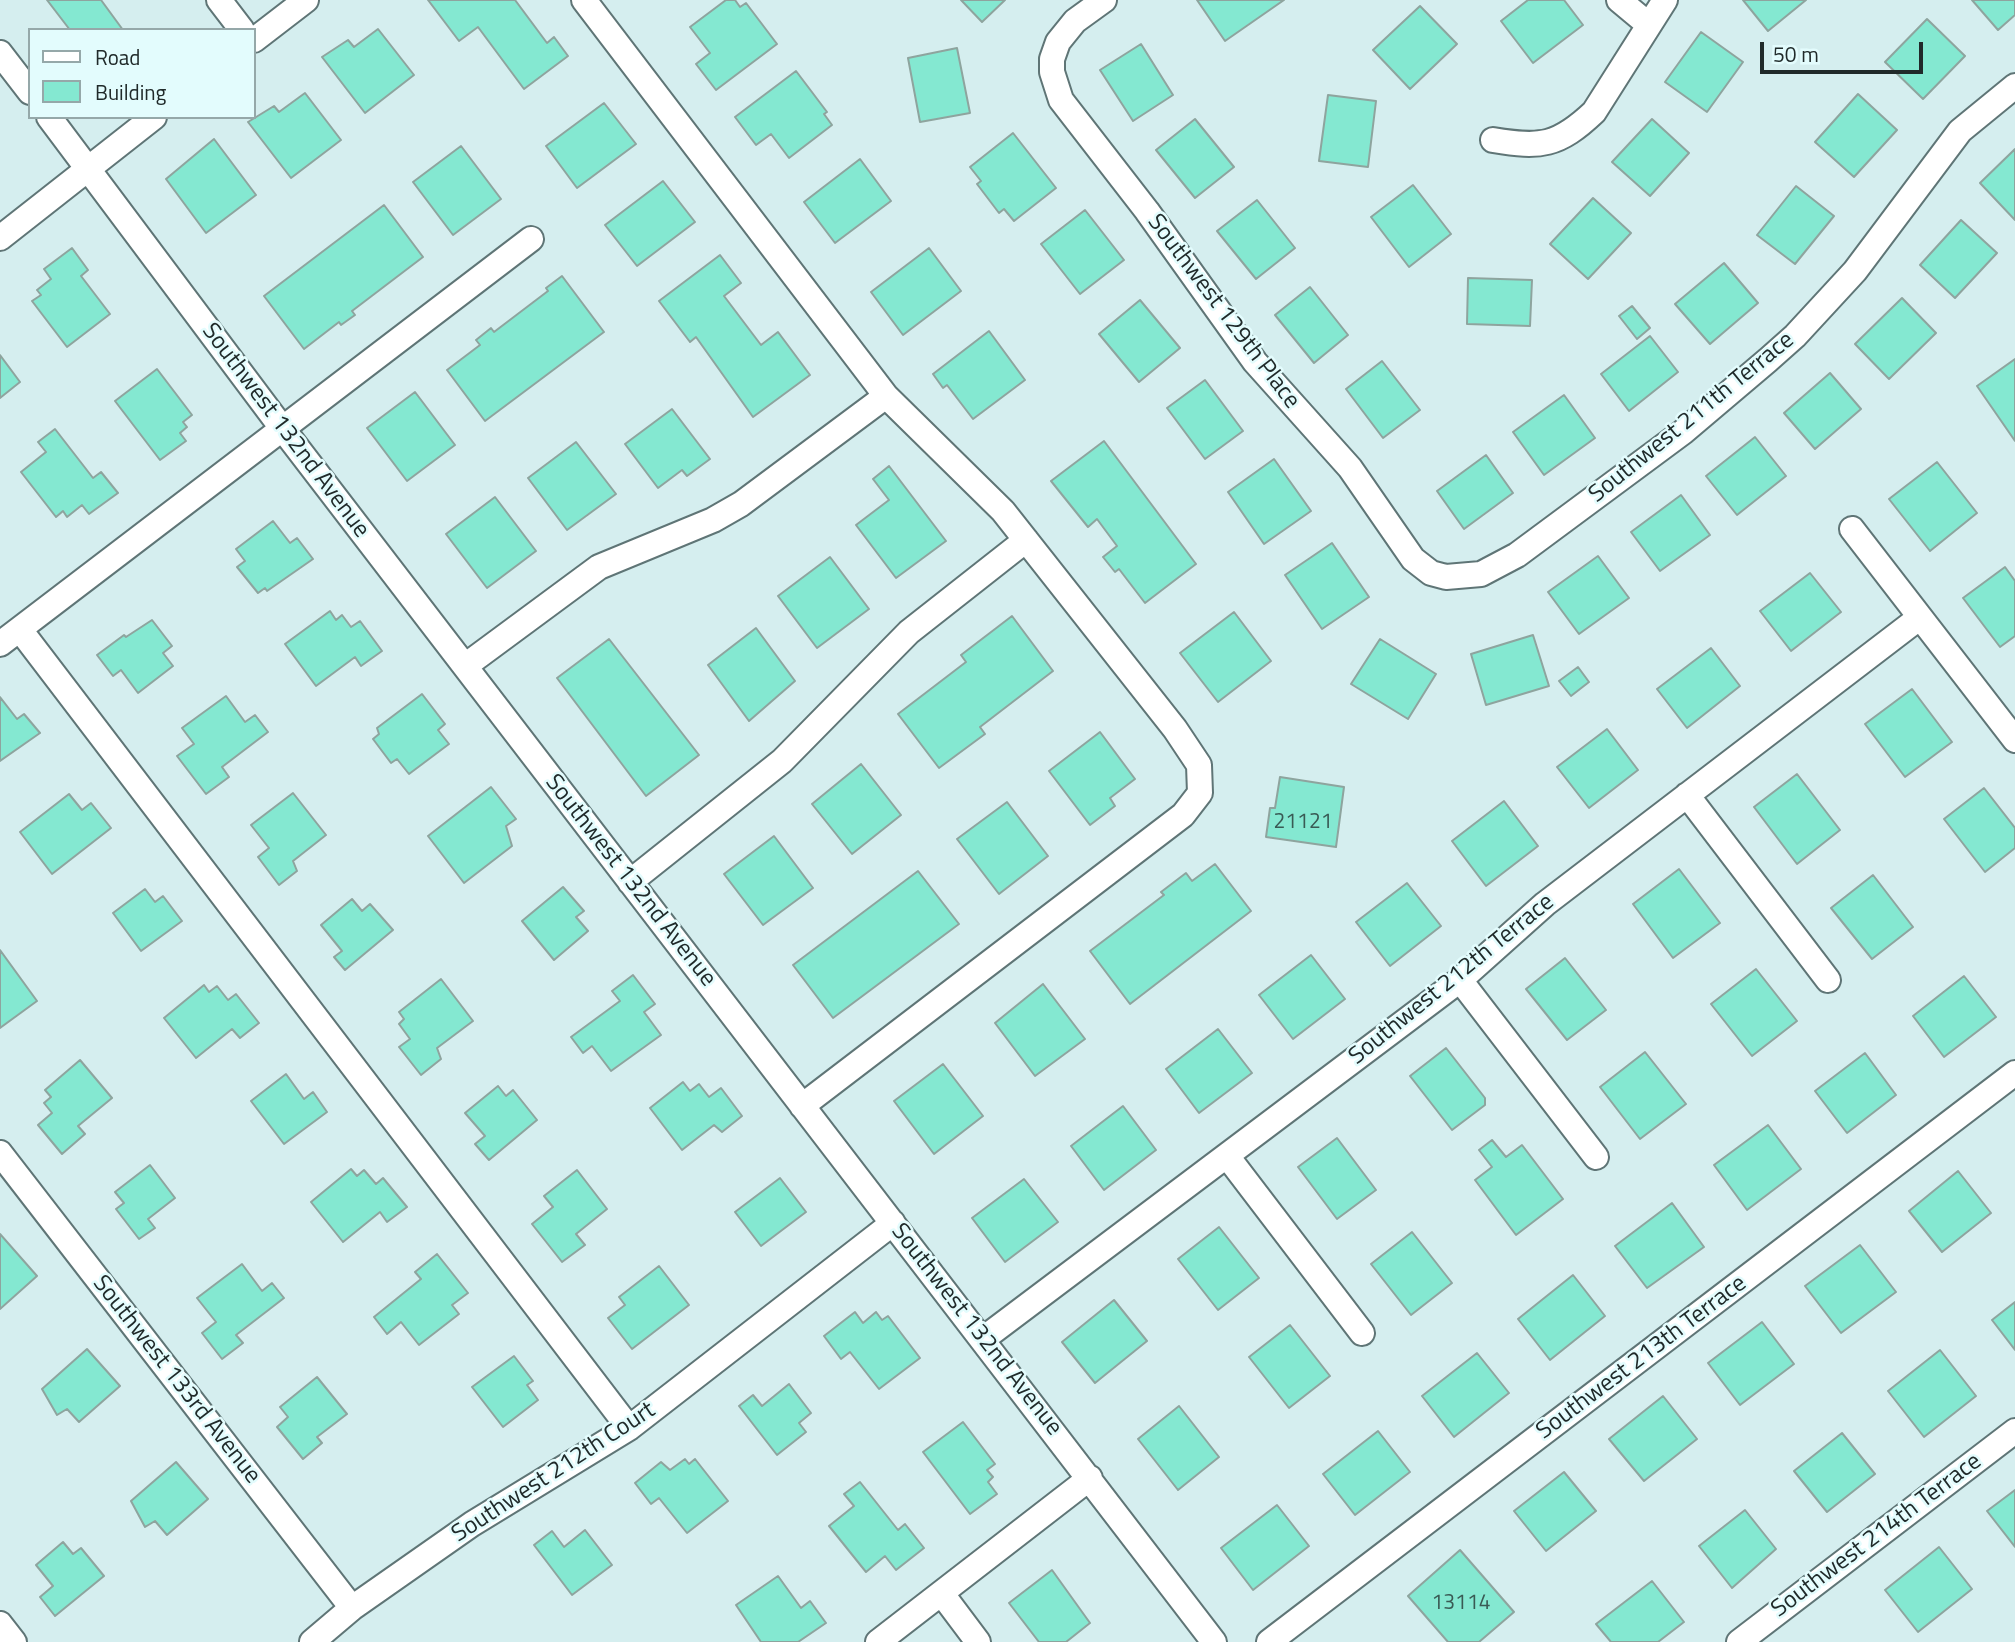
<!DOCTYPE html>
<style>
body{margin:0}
#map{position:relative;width:2015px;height:1642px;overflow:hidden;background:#d5eeef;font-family:"Titillium Web",sans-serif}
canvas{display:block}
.legend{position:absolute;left:28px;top:28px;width:228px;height:91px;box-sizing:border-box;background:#e3fcfd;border:2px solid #95a8a9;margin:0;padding:9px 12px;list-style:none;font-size:21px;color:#202a2a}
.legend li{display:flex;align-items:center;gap:14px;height:35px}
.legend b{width:35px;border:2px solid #95a8a9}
.scale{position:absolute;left:1760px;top:42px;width:163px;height:32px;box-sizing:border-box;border:4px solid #202a2a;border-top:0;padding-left:9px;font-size:21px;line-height:24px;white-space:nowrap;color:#202a2a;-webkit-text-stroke:5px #e3fcfd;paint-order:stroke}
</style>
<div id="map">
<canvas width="2015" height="1642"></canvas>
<ul class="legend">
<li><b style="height:9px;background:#fff"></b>Road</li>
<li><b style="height:19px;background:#84e8d1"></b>Building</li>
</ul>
<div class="scale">50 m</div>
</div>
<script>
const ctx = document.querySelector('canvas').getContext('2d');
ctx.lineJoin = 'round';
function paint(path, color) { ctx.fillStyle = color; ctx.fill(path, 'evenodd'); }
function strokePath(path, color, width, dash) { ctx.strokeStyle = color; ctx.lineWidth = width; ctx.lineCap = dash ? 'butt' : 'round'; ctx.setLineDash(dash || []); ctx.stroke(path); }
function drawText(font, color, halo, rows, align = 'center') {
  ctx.font = font + ' "Titillium Web",sans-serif'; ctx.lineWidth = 5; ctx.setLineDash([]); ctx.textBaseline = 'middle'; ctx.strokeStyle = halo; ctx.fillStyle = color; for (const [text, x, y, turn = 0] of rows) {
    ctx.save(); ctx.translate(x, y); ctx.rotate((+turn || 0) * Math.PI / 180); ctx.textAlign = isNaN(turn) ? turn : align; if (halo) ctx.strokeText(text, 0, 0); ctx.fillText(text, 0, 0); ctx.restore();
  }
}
const building = new Path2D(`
 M47 0H101L123 30H70Z
 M428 0H515L547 43 554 37 568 56 524 89 478 27 459 41Z
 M726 0H735L740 7 746 3 777 44 716 90 696 64 710 53 690 27Z
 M961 0H1005L982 22Z
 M1197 0H1284L1225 41Z
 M1528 0H1564L1583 25 1533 63 1501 21Z
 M1743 0H1806L1768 31Z
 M1972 0H2015V15L1998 30Z
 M1420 6 1457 44 1410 89 1373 50Z
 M1927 19 1965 56 1923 99 1885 62Z
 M378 29 414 75 365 113 322 57 348 40 354 47Z
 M1701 32 1743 62 1707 112 1665 82Z
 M1141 44 1173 95 1133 121 1100 70Z
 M957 48 970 113 920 122 908 58Z
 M796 71 827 112 824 114 832 125 789 158 771 134 756 145 735 117Z
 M305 93 341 140 291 178 248 122 274 106 279 112Z
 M1858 94 1897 130 1854 177 1815 142Z
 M1328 95 1376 101 1368 167 1319 161Z
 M604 103 636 144 577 188 546 146Z
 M1195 119 1234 167 1195 198 1156 150Z
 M1652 119 1689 153 1650 196 1612 162Z
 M1013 133 1056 188 1014 221 1004 209 999 213 977 184 981 181 970 167Z
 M214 139 256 195 206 233 166 179Z
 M461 146 501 199 453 235 413 182Z
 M2015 149V220L1980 183Z
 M860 159 891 201 835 243 804 202Z
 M663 181 695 222 637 266 605 225Z
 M1413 185 1451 234 1409 267 1371 217Z
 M1796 186 1834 216 1795 264 1757 235Z
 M1593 198 1631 233 1588 279 1550 244Z
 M1257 200 1295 248 1256 279 1217 231Z
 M384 205 423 257 352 311 355 315 341 325 339 322 304 349 264 296Z
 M1085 210 1124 260 1080 294 1041 244Z
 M1961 220 1997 253 1955 298 1920 265Z
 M72 248 88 270 81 276 110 314 67 347 32 301 41 295 37 290 51 279 44 269Z
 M929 248 961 291 903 335 871 292Z
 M720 255 741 283 724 296 761 345 778 332 810 375 753 417 696 337 690 342 659 301Z
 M1724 263 1758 303 1710 344 1675 304Z
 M562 276 604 332 485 421 447 370 480 345 476 340 491 328 494 332 548 291 546 288Z
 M1468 278 1532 280 1530 326 1467 324Z
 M1310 287 1348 335 1314 363 1275 315Z
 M1902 298 1936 333 1889 379 1855 344Z
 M1140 300 1180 348 1139 382 1099 334Z
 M1632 306 1650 328 1637 339 1619 316Z
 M989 331 1025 380 973 419 947 385 943 388 933 374Z
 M1650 336 1678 372 1629 411 1601 374Z
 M0 355 20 382 0 398Z
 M2015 359V441L1977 386Z
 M1382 361 1420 410 1383 438 1346 389Z
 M157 369 192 415 183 422 187 427 180 433 186 441 160 460 115 401Z
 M1830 373 1861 409 1815 449 1784 413Z
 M1205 380 1243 431 1205 459 1167 408Z
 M415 392 455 445 407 481 367 428Z
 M1564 395 1595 438 1544 475 1513 432Z
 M672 409 710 459 687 476 682 470 658 488 625 444Z
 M55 429 93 478 101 472 118 493 89 514 82 505 67 517 63 511 56 517 21 472 46 452 38 442Z
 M1755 437 1786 476 1737 515 1706 476Z
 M1104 441 1196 564 1145 603 1119 569 1115 572 1103 557 1117 546 1097 519 1088 527 1051 481Z
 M576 442 616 494 567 530 528 478Z
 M1486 455 1513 493 1464 529 1437 491Z
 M1274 459 1311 511 1264 544 1228 492Z
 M1937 462 1977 513 1930 551 1889 499Z
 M889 466 946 541 896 578 856 525 889 500 873 479Z
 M1681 495 1710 535 1660 571 1631 532Z
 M495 497 536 551 487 588 446 534Z
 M273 521 290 543 297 538 313 559 267 591 265 588 258 593 237 567 245 561 236 549Z
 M1332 543 1369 597 1322 629 1285 575Z
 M1598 556 1629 598 1579 634 1548 592Z
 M830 557 869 609 817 648 778 596Z
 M2005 567 2015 581V636L2000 647 1963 598Z
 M1810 573 1841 612 1791 651 1760 611Z
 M330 611 336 620 342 615 351 627 360 621 382 651 361 666 355 657 316 686 285 644Z
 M1234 612 1271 661 1218 702 1180 653Z
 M1012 616 1053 671 980 727 985 734 939 768 898 714 966 662 961 655Z
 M152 620 172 646 163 653 173 666 138 693 121 670 113 676 97 655 124 635 126 637Z
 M756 628 795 681 749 721 708 665Z
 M1533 635 1549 686 1486 705 1471 654Z
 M609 639 699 755 646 796 557 678Z
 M1380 639 1436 674 1408 719 1351 684Z
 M1711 648 1740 686 1687 728 1657 689Z
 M1578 667 1589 682 1571 696 1559 681Z
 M1912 689 1952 742 1905 777 1865 724Z
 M422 694 445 724 438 730 449 744 409 774 397 759 391 763 373 739 379 734 377 728Z
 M226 696 245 722 255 715 268 732 222 767 229 777 206 794 177 756 194 744 182 728Z
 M0 697 17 719 24 714 40 733 0 761Z
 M1607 729 1638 770 1589 808 1557 767Z
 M1100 732 1135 779 1110 798 1115 806 1090 825 1049 771Z
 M861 764 901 815 852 854 812 804Z
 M1797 774 1840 830 1797 864 1754 807Z
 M1280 777 1344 787 1336 847 1266 837 1270 808H1275Z
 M491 787 516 819 506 826 512 846 464 883 428 836Z
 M1984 788 2015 828V848L1985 872 1944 819Z
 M293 793 326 835 293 861 297 871 279 885 258 857 269 848 251 825Z
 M69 794 82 810 91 803 111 828 52 874 20 832Z
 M1504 801 1538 846 1486 886 1452 841Z
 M1007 802 1048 856 999 894 957 839Z
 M774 836 813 888 763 925 724 874Z
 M1215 864 1251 911 1130 1004 1090 951 1164 895 1161 892 1186 873 1192 881Z
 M1679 869 1720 923 1673 958 1633 904Z
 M918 871 959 924 833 1018 793 965Z
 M1873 875 1913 927 1872 959 1831 908Z
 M1407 883 1441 926 1390 966 1356 922Z
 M563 887 584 911 576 917 588 931 554 960 522 921Z
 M145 889 155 902 163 896 182 921 141 951 113 913Z
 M352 899 362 911 370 904 393 930 345 970 334 957 342 951 321 925Z
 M0 950 37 1001 0 1028Z
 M1311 955 1345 999 1293 1039 1259 995Z
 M1565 958 1606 1010 1567 1040 1526 989Z
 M1756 969 1797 1021 1752 1056 1711 1004Z
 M633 975 655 1004 644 1012 661 1035 611 1071 592 1046 583 1053 571 1037 620 1001 612 991Z
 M1964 976 1996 1017 1944 1057 1913 1016Z
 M441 979 473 1021 437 1048 441 1059 421 1075 399 1047 410 1039 399 1024 404 1019 399 1012Z
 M1043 984 1085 1039 1035 1076 995 1023Z
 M204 985 209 992 217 986 228 1000 236 994 259 1023 240 1038 232 1029 196 1058 164 1018Z
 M1218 1029 1252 1073 1199 1113 1166 1069Z
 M1446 1048 1485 1098V1105L1452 1130 1410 1076Z
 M1645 1052 1686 1104 1640 1139 1600 1087Z
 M1865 1053 1896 1095 1847 1133 1815 1091Z
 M80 1060 112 1098 78 1126 85 1134 62 1154 38 1125 52 1113 44 1103 51 1097 45 1090Z
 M943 1064 983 1116 934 1154 894 1101Z
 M286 1074 304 1099 313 1092 327 1112 284 1144 251 1101Z
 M683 1082 690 1091 699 1084 709 1097 721 1088 742 1116 722 1132 714 1125 682 1150 650 1108Z
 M498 1086 506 1096 513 1090 537 1120 489 1160 475 1144 485 1136 465 1113Z
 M1123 1106 1156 1150 1104 1190 1071 1146Z
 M1768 1125 1801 1169 1747 1210 1714 1165Z
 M1337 1138 1376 1190 1337 1219 1298 1167Z
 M1492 1140 1506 1157 1522 1145 1563 1199 1516 1235 1475 1180 1492 1167 1479 1150Z
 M150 1165 175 1198 148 1219 155 1228 139 1239 116 1209 124 1203 115 1192Z
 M351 1169 357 1176 364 1170 376 1184 383 1178 407 1207 387 1222 380 1212 343 1242 311 1202Z
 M577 1170 607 1209 576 1234 585 1245 562 1262 532 1224 553 1207 544 1196Z
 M1958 1171 1991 1213 1942 1252 1909 1211Z
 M780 1178 806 1212 761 1246 735 1212Z
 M1024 1179 1058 1222 1005 1262 972 1218Z
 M1672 1203 1704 1247 1647 1288 1615 1246Z
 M1219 1227 1259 1278 1218 1310 1178 1259Z
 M1412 1232 1452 1283 1411 1315 1371 1264Z
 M0 1234 37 1276 0 1309Z
 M1860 1245 1896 1292 1841 1333 1805 1286Z
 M437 1254 468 1293 452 1305 459 1314 419 1345 401 1322 387 1334 374 1317 421 1279 415 1272Z
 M242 1264 262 1291 272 1283 284 1298 236 1335 243 1343 222 1359 202 1333 216 1322 197 1298Z
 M659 1266 689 1305 632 1349 608 1318 625 1305 619 1297Z
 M1573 1275 1605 1316 1550 1360 1518 1319Z
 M1114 1300 1147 1341 1095 1383 1062 1342Z
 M2015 1302V1350L1992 1320Z
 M855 1312 863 1323 876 1312 882 1320 888 1316 920 1358 879 1389 850 1352 841 1359 824 1336Z
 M1762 1322 1794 1364 1740 1405 1708 1363Z
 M1290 1325 1330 1376 1289 1408 1249 1357Z
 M87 1349 120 1386 79 1422 67 1409 57 1415 42 1389Z
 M1940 1350 1976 1396 1924 1437 1888 1391Z
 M1477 1353 1509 1393 1454 1437 1422 1396Z
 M514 1356 533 1381 527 1385 538 1400 503 1427 472 1387Z
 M317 1377 347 1414 317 1437 322 1443 303 1459 277 1427 288 1417 280 1407Z
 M789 1384 811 1413 799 1423 806 1432 777 1455 739 1406 753 1395 762 1406Z
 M1663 1396 1697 1439 1644 1481 1609 1439Z
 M1179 1406 1219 1457 1178 1490 1138 1439Z
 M963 1422 995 1464 987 1470 993 1477 988 1482 997 1494 970 1514 923 1452Z
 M1378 1431 1410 1472 1355 1515 1323 1474Z
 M1842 1433 1875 1474 1827 1512 1794 1471Z
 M685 1459 689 1464 695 1459 728 1501 687 1533 659 1498 651 1504 635 1483 661 1462 670 1470Z
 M176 1462 208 1499 167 1535 155 1521 145 1527 131 1501Z
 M1564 1472 1596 1511 1546 1551 1514 1511Z
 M860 1482 898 1530 905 1524 924 1548 896 1570 885 1556 866 1572 829 1526 854 1506 844 1494Z
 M2015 1490V1547L1987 1511Z
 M1277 1505 1309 1546 1253 1590 1221 1548Z
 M1745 1510 1776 1549 1732 1588 1699 1546Z
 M585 1530 612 1565 572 1595 534 1545 552 1531 564 1547Z
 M63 1542 73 1554 81 1548 104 1576 55 1616 40 1597 53 1586 36 1565Z
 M1939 1547 1972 1589 1918 1632 1885 1590Z
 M1460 1550 1514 1612 1479 1642H1448L1408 1596Z
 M1052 1570 1090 1623 1066 1642H1039L1009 1603Z
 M778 1576 801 1608 810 1601 826 1623 798 1642H761L736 1605Z
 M1652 1581 1684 1622 1658 1642H1611L1596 1624Z`);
const minor = new Path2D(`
 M219 0 242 30
 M584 0 886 396 1003 511 1175 729 1199 765 1200 793 1183 815 802 1106
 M1104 0 1075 21 1058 42 1052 59V72L1061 100 1147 211 1255 362 1350 468 1413 559 1431 573 1446 577 1481 574 1517 555 1683 432 1768 360 1795 336 1855 271 1960 131 2015 86
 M1619 0 1649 25
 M254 40 306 0
 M0 53 30 92
 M49 117 282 428 1214 1642
 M1493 140C1541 148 1558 146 1594 112L1665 0
 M0 238 154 117
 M1852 529 2015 740
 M21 631 629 1428
 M0 644 531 239
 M465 666 599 567 713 520 741 504 886 396
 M1687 795 1828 980
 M630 882 782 761 909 632 1026 540
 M1460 980 1596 1157
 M0 1153 352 1608
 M1227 1156 1362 1333
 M983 1339 1460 980 1545 904 1919 618
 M942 1594 978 1642
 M0 1624 14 1642
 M312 1642 352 1608 472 1524 629 1428 893 1223
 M878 1642 1090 1478
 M1269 1642 2015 1073
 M1739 1642 2015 1431`);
const numberNames = [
 ["21121",1303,823],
 ["13114",1461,1604]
];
const streetNames = [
 ["Southwest 129th Place",1223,312,53],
 ["Southwest 211th Terrace",1692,418,-39],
 ["Southwest 132nd Avenue",285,431,53],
 ["Southwest 132nd Avenue",630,881,52],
 ["Southwest 212th Terrace",1452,980,-39],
 ["Southwest 132nd Avenue",976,1330,52],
 ["Southwest 213th Terrace",1642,1358,-37],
 ["Southwest 133rd Avenue",176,1380,52],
 ["Southwest 212th Court",554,1473,-33],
 ["Southwest 214th Terrace",1877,1536,-37]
];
paint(building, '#84e8d1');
strokePath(building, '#8ea49e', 2);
strokePath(minor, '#5f7576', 28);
strokePath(minor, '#fff', 24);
drawText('21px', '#395a54', null, numberNames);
drawText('24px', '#202a2a', '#e3fcfd', streetNames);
</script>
